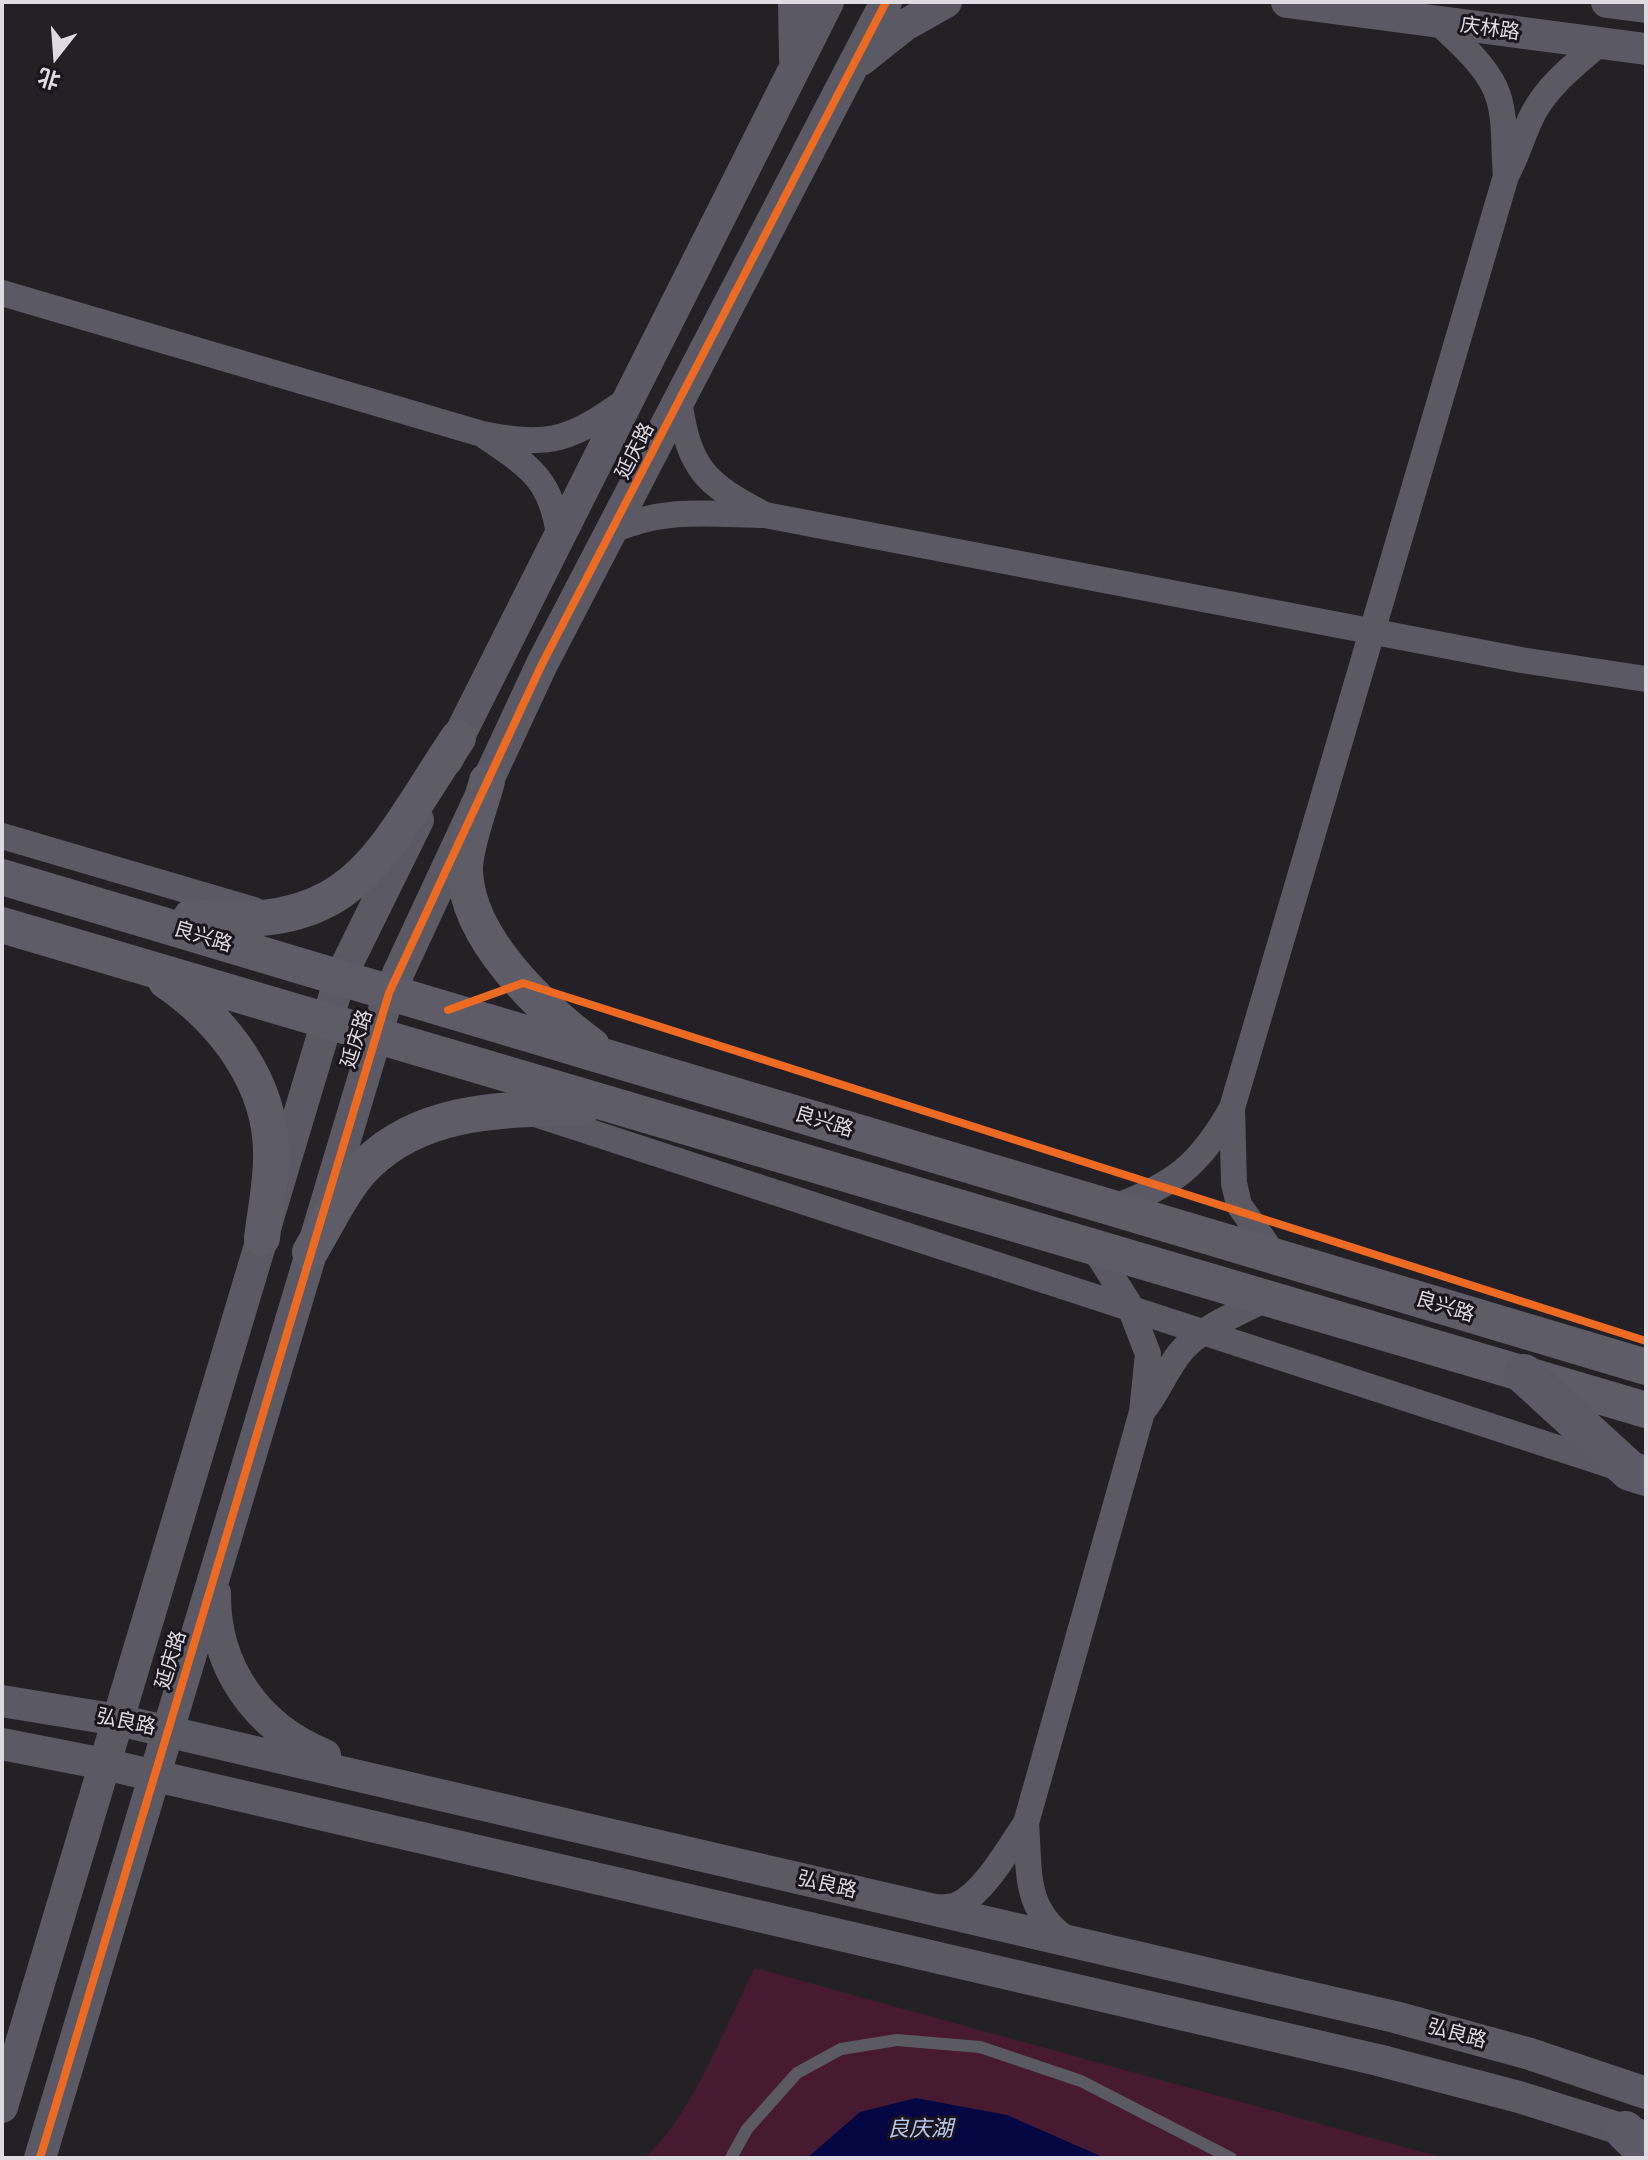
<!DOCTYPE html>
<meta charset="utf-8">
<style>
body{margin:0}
#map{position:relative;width:1648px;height:2160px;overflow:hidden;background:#232026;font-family:Inter,"Noto Sans SC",sans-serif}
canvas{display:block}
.frame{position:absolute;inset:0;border:4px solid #dfdbe2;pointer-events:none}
.north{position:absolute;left:16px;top:16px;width:80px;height:80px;-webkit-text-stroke:6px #1a151e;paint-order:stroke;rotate:197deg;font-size:22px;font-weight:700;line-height:32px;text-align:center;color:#dfdbe2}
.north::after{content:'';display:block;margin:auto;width:28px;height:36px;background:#dfdbe2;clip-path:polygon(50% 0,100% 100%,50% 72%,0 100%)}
</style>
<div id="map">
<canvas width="1648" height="2160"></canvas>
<div class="frame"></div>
<div class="north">北</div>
</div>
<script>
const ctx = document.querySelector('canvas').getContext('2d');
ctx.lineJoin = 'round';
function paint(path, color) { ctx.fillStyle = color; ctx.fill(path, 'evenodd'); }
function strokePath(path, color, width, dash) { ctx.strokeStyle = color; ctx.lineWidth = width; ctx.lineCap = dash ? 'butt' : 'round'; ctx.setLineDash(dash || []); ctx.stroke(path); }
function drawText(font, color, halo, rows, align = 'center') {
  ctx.font = font + ' Inter,"Noto Sans SC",sans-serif'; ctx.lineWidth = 6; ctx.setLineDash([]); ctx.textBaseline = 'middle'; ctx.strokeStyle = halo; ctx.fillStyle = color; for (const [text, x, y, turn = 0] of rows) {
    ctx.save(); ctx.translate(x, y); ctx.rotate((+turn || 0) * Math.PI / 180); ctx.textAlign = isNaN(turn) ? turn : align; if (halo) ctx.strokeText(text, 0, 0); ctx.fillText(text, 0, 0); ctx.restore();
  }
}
const green = new Path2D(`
 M755 1968 1444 2158H644C691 2118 726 2024 755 1968Z`);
const water = new Path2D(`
 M916 2098 1007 2115 1105 2158H807L860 2112Z`);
const service = new Path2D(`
 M731 2158 747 2129 797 2073 841 2049 897 2040 980 2047 1081 2081 1231 2158`);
const minor = new Path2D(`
 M1437 21C1457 41 1483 62 1495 88 1507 114 1503 148 1506 176 1518 155 1523 132 1534 112 1550 83 1576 64 1600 43
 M2 293 482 434
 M765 515 1521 660 1646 679
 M611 531C664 507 709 514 765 515 704 483 689 469 679 400
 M559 535C551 477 528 466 482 434 552 448 572 439 628 399
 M2 836 254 910
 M1232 1108 1506 176
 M535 1114 1619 1468
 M1112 1208C1174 1185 1200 1165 1232 1108L1234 1183 1239 1205 1275 1256
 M1093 1247 1128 1302 1148 1354 1142 1412C1157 1394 1165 1372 1179 1354 1199 1328 1239 1313 1268 1298
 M1026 1823 1142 1412
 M932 1908C939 1907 950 1908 957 1905 984 1893 1009 1848 1026 1823 1030 1875 1023 1911 1071 1942`);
const tertiary = new Path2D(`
 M794 2 795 59
 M1287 2 1646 49
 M1607 2 1646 7
 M861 60 905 25 946 2
 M447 760 828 2
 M215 1593C214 1667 257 1728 325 1755
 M2 1701 118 1720 1395 2017 1530 2054 1646 2093
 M2 1744 104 1764 1378 2060 1519 2097 1646 2137
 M2 2107 340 978 418 820
 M40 2158 389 993 542 664 886 2`);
const secondary = new Path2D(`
 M487 781C481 805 464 847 465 871 467 939 541 1008 592 1046
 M2 877 1646 1367
 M191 917C356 934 377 859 458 738
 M2 925 1646 1410
 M166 981C224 1021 273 1084 271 1158 271 1185 265 1212 262 1238
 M310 1252C327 1224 344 1186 367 1164 425 1107 507 1110 583 1107`);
const primary = new Path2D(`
 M1524 1374 1630 1471 1646 1476
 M1625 2131 1646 2151`);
const cycleway = new Path2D(`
 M448 1010 523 983 1646 1341
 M40 2158 389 993 542 664 886 2`);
const streetNames = [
 ["庆林路",1490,29,8],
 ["延庆路",635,451,-63],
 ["良兴路",203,937,17],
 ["延庆路",357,1039,-72],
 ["良兴路",824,1122,17],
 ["良兴路",1445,1307,17],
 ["延庆路",171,1660,-73],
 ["弘良路",126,1722,12],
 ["弘良路",827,1885,13],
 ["弘良路",1457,2034,15]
];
const waterNames = [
 ["良庆湖",920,2129]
];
paint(green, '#461b31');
paint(water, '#050742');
strokePath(service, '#5b5a64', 12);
strokePath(minor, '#5b5a64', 26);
strokePath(tertiary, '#5b5a64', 32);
strokePath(secondary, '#5e5c67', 36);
strokePath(primary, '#5c5a67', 40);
strokePath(cycleway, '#ed6a23', 8);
drawText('20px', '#dfdbe2', '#1a151e', streetNames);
drawText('italic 22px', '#b7c9f0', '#1a151e', waterNames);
</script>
